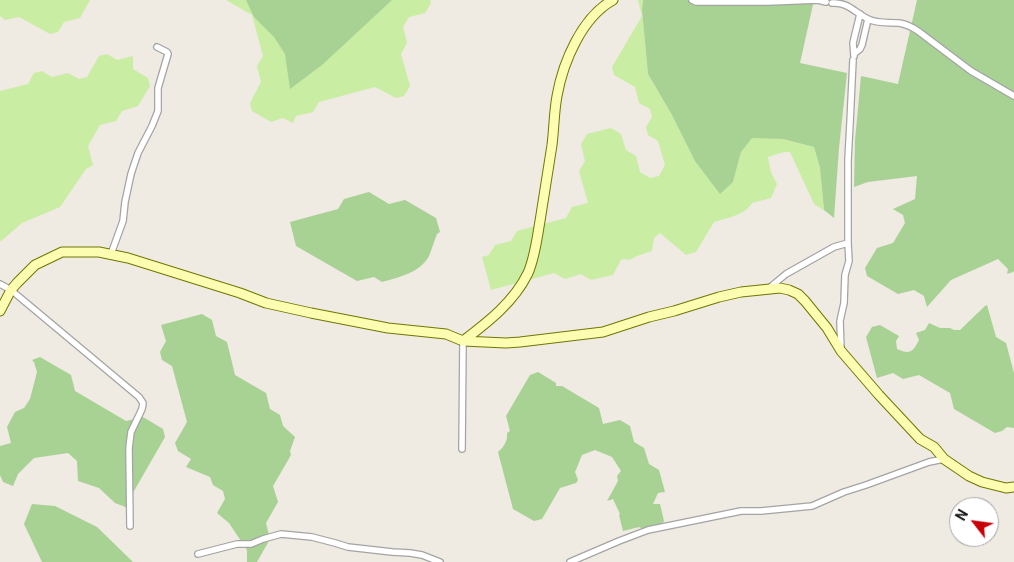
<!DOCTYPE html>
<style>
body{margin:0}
#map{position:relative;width:1014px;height:562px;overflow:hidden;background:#efeae2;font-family:Roboto,sans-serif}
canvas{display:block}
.north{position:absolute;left:949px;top:497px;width:50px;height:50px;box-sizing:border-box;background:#fff;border:1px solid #a5a5a5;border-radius:50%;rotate:300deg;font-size:14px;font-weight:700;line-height:20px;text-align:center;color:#1d1d1d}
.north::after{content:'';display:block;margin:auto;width:18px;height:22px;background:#c90008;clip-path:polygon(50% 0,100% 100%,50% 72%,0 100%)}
</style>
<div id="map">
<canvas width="1014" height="562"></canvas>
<div class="north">N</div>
</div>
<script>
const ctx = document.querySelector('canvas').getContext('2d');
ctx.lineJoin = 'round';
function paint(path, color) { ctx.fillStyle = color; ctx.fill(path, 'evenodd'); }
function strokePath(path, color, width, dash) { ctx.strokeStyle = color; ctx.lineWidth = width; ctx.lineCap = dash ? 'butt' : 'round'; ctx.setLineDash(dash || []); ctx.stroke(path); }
const grass = new Path2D(`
 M0 0H90L80 18 64 22 58 32 50 34 19 17 5 20 0 16Z
 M226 0H430L431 3 425 13 409 17 403 27 407 43 401 54 410 86 404 96 396 98 375 87 319 102 313 112 296 116 293 123 283 118 271 122 252 111 250 103 261 82 257 66 263 56 252 15Z
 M638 0H643L642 10 648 74 672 115 733 182 741 152 752 137 783 139 814 147 820 168 824 209 825 211 814 204 790 152H784L768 157 771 172 777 184 771 198 752 203C745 215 727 218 714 222L696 252 686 255 660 233 654 238 652 251 637 256 629 260 624 259 621 260 613 275 591 280 581 274 565 279 554 273 491 290 482 257 489 255 495 245 511 241 517 231 566 218 572 207 588 203 579 171 585 161 581 144 587 134 611 128 621 134 626 150 636 156 640 172 650 178 659 176 665 165 658 141 648 135 646 127 652 117 650 109 639 103 635 87 614 75 612 67 642 16Z
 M107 54 117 60 133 56V69L148 78 150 86 138 106 122 111 116 121 100 125 88 146 93 165 86 169 60 207 22 223 0 242V91L28 84 34 73 42 71 52 77 68 73 79 79 87 77 99 56Z`);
const forest = new Path2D(`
 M246 0H392L322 65 290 89 285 54 274 37 254 17Z
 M643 0H814L800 63 847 73 839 148 834 218 824 210 820 168 814 147 783 139 752 138 741 152 733 182 720 194 695 161 672 115 648 74 642 10Z
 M917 0H1014V271L1013 272 1007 274 1008 269 998 259 951 280 927 307 924 296 914 290 898 294 867 276 865 268 877 248 893 243 905 223 903 215 893 209 915 199 917 176 868 182 854 187 855 140 861 76 898 84Z
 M369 192 389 204 405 200 436 218 440 232 437 234C434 241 432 249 429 256 420 273 399 277 382 282L374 277 357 281 296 246 290 222 338 209 344 199Z
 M987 305 996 337 1006 343 1014 373V428L1007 427 1002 431 995 433 954 409 950 393 919 375 903 379 893 373 877 378 866 337 872 327 880 325 899 336 896 341 897 349C910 355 913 352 919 340L916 333 925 330 929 323 940 328H950L954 330H960L985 306Z
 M202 314 212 320 216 336 227 342 235 375 266 393 270 409 280 415 283 426 295 437 290 451 291 455 273 486 278 502 266 523 270 539 257 562H247V550L229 523 217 513 225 499 223 491 213 485 210 477 186 467 191 459 178 451 175 443 187 422 172 366 162 360 160 352 166 341 161 325Z
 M40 357 71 375 75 391 126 421 143 417 163 429 165 437 130 498 133 510 115 503 99 488 78 481 77 461 68 453 34 458 18 474 13 486 3 482 0 475V446L11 443 7 427 15 412 24 408 30 399 37 372 34 362 32 360Z
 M538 372 556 383V386H562L599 408 603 424 620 420 630 426 634 442 644 448 649 464 659 470 665 492 658 493 653 504H660L664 521 658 531 650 533 639 527 623 531 619 515 620 514 613 499 607 501 618 481 617 476 621 471 612 457 595 450 582 455 575 472 578 480 576 483 560 488 542 519 534 521 513 509 498 452C504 447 508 440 507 433L510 431 506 416 530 375Z
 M32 504 55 506 97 527 133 562H42L24 524Z`);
const street = new Path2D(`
 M692 0 696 2H768L818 0 826 2
 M832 3C848 2 854 12 868 19 878 24 888 22 899 23 906 24 912 27 918 31L971 71 1014 96
 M854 54 860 49 862 45 868 19
 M854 56 853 43 860 14
 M111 254 123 221 125 202 131 174 138 153 152 126 158 111V88L168 54 167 52 157 47
 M0 284 11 290 139 397 143 403 142 409 131 432 129 448 130 526
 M768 289 786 274 834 247 848 243
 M841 350 840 321 844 303 845 275 849 261 848 243V160L850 123 853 60
 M462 449 463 341
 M198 554 237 544H251L263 539 281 534 312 537 335 543 348 547 392 552 410 553 422 555 440 562
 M570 562 619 541 648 530 741 511H761L812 506 844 492 866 485 929 462 944 459`);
const secondary = new Path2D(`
 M0 311 11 290 17 283 35 265 62 252H99L128 258 240 293 266 303 311 313 388 328 446 334 463 341 506 343 520 342 603 332 649 317 674 311 719 297 741 292 780 288 789 290 798 294 805 301 827 328 841 351 879 395 920 439 934 447 944 459 969 476 982 482 1006 488 1014 487
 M463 341C488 322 514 302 528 273 535 257 537 238 540 221 544 196 548 171 552 145 554 129 554 112 557 96 563 62 582 17 613 0`);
paint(grass, '#caeda4');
paint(forest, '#a8d194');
strokePath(street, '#a4a4a4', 8);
strokePath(secondary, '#6f7700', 11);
strokePath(street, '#fff', 5.5);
strokePath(secondary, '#fcfdb1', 9);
</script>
